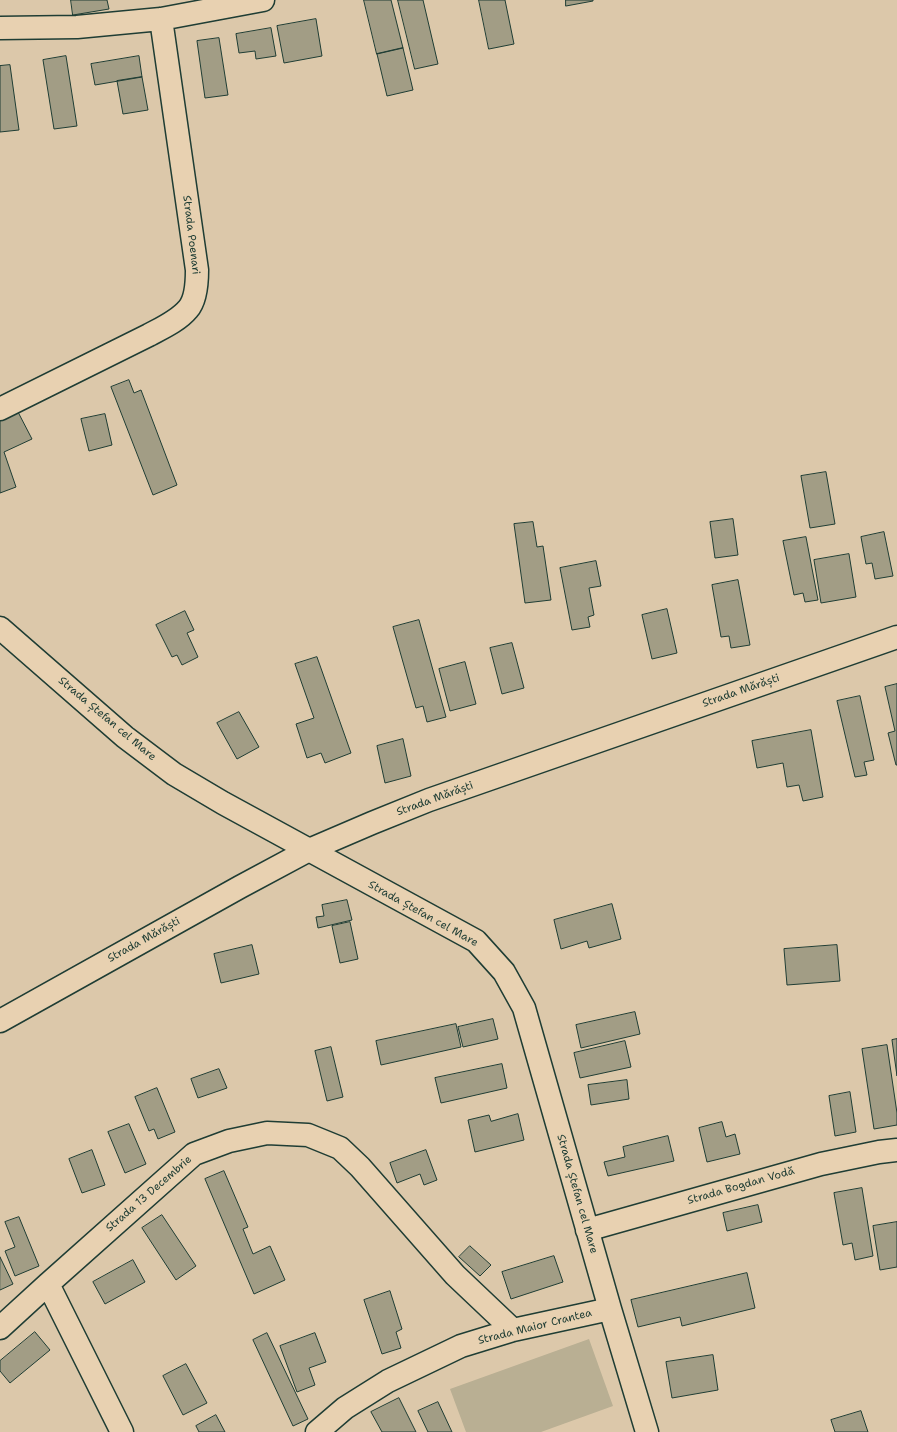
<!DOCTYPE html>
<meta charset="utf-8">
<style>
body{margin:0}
canvas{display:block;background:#dcc8aa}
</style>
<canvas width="897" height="1432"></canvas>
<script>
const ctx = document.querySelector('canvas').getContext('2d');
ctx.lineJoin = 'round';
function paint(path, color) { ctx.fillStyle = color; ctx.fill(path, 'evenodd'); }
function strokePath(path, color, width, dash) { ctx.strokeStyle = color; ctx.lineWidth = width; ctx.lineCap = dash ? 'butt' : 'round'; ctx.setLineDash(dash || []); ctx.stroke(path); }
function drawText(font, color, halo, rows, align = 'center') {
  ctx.font = font + ' "Shantell Sans",sans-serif'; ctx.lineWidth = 4; ctx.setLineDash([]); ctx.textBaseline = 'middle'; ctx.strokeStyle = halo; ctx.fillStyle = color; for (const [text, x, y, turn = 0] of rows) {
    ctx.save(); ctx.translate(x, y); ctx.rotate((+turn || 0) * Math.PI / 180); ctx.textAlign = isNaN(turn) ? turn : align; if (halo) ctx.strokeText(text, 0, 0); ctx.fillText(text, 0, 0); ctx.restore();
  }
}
const green = new Path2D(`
 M589 1339 613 1406 541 1432H466L450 1389Z`);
const building = new Path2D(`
 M71 0H107L109 9 73 15Z
 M364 0H391L403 48 377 54Z
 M398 0H423L438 64 415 69Z
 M479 0H505L514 44 489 49Z
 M566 0H593V1L566 6Z
 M316 19 322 56 284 63 277 26Z
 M271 28 276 56 256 59 255 51 239 53 236 34Z
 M219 38 228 95 205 98 197 41Z
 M403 48 413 90 387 96 377 54Z
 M66 56 77 126 54 129 43 60Z
 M139 56 142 77 95 85 91 64Z
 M10 65 19 130 0 132V66Z
 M142 77 148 110 123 114 117 81Z
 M129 380 134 393 141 390 177 485 153 495 111 387Z
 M18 412 32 439 4 452 16 487 0 493V420Z
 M105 414 112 445 89 451 81 419Z
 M826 472 835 524 810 528 801 476Z
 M733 519 738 555 715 558 710 522Z
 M533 522 537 547 543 546 551 600 525 603 514 524Z
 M884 532 893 576 875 579 872 563 866 564 861 537Z
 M806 537 818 600 805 602 803 593 794 595 783 541Z
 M849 554 856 597 821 603 814 560Z
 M596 561 601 586 589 588 594 615 588 617 590 627 572 630 560 568Z
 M738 580 750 645 731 648 729 636 721 637 712 585Z
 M667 609 677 653 652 659 642 615Z
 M185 611 194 630 187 633 198 657 182 665 177 655 172 657 156 625Z
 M419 620 446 717 427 722 423 706 416 708 393 627Z
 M512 643 524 688 502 694 490 648Z
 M317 657 351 753 325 763 321 753 307 758 296 724 314 718 295 664Z
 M465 662 476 704 450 711 439 669Z
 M897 684V765H896L888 733 895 731 885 687Z
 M860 696 874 760 864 762 867 775 855 777 837 701Z
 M239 712 259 747 237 759 217 723Z
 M811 730 823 797 803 801 799 785 787 787 783 763 757 768 752 741Z
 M403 739 411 776 385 783 377 746Z
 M347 900 352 920 318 928 316 917 324 916 322 905Z
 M612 904 621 939 589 948 587 941 561 949 554 920Z
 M350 922 358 959 340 963 332 926Z
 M252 945 259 974 221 983 214 954Z
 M837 945 840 981 787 985 784 949Z
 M635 1012 640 1034 581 1048 576 1025Z
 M493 1019 498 1039 463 1047 458 1027Z
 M456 1024 461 1047 381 1065 376 1041Z
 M897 1039V1076L892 1040Z
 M625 1041 631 1067 580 1078 574 1053Z
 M887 1045 897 1113V1125L874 1129 862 1049Z
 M331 1047 343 1097 327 1101 315 1051Z
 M502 1064 507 1088 441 1103 435 1078Z
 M219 1069 227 1088 198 1098 191 1079Z
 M627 1080 629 1099 591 1105 588 1085Z
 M157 1088 175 1132 158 1139 154 1129 149 1131 135 1097Z
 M850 1092 856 1132 835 1136 829 1096Z
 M518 1114 524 1140 475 1152 468 1120 489 1115 491 1121Z
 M722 1122 726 1137 735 1134 740 1154 707 1162 699 1128Z
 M129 1124 146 1164 125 1173 108 1132Z
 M668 1136 674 1161 608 1176 604 1162 625 1157 623 1147Z
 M92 1150 105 1185 82 1193 69 1159Z
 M426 1150 437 1180 424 1185 420 1174 397 1183 390 1163Z
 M224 1171 248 1227 243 1229 253 1254 270 1246 285 1280 254 1294 205 1179Z
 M862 1188 873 1256 855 1260 852 1243 843 1245 834 1193Z
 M758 1205 762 1222 727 1231 723 1213Z
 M162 1215 196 1266 176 1280 142 1228Z
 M19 1217 39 1266 15 1276 5 1251 15 1247 5 1222Z
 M897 1222V1267L880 1270 873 1226Z
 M470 1246 491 1265 480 1276 459 1257Z
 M554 1256 563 1282 511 1299 502 1272Z
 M0 1257 13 1284 0 1290Z
 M133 1260 145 1282 105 1304 93 1282Z
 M747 1273 755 1308 682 1326 680 1317 638 1327 631 1300Z
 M390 1291 402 1329 396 1332 401 1348 382 1354 364 1300Z
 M35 1332 50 1350 10 1383 0 1371V1361Z
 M267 1333 308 1419 293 1426 253 1340Z
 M315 1333 326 1362 309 1368 315 1385 297 1392 280 1346Z
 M713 1355 718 1390 672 1398 666 1362Z
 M186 1364 207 1403 183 1415 163 1376Z
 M399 1398 416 1432H382L371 1412Z
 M438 1402 452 1432H428L418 1411Z
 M861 1411 868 1432H835L831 1420Z
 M216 1415 225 1432H199L196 1426Z`);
const minor = new Path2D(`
 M0 28 77 27 161 19 263 0
 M0 409 149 335C162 328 178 321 188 309 196 300 197 281 197 270L161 19
 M0 628 125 737 174 774 223 803 476 941 504 972 524 1008 610 1309 647 1432
 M0 1021 240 887 309 850 372 823 429 800 897 637
 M587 1230 821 1164 879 1152 897 1150
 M48 1284 122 1432
 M0 1328 48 1284 194 1154 229 1141 267 1133 308 1135 340 1148 360 1167 455 1275 513 1330
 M317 1432 345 1408 388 1381 461 1346 513 1330 610 1309`);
const streetNames = [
 ["Strada Poenari",191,235,83],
 ["Strada Mărăști",741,691,-19],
 ["Strada Ștefan cel Mare",107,719,40],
 ["Strada Mărăști",435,799,-20],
 ["Strada Ștefan cel Mare",423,914,29],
 ["Strada Mărăști",144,940,-29],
 ["Strada Bogdan Vodă",741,1186,-16],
 ["Strada 13 Decembrie",149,1194,-41],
 ["Strada Ștefan cel Mare",577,1194,74],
 ["Strada Maior Crantea",535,1327,-14]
];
paint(green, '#b9af93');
paint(building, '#a29d85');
strokePath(building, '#1f3d34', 1);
strokePath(minor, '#1f3d34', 25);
strokePath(minor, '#e8d1b1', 22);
drawText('11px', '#1f3d34', '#e8d1b1', streetNames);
</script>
